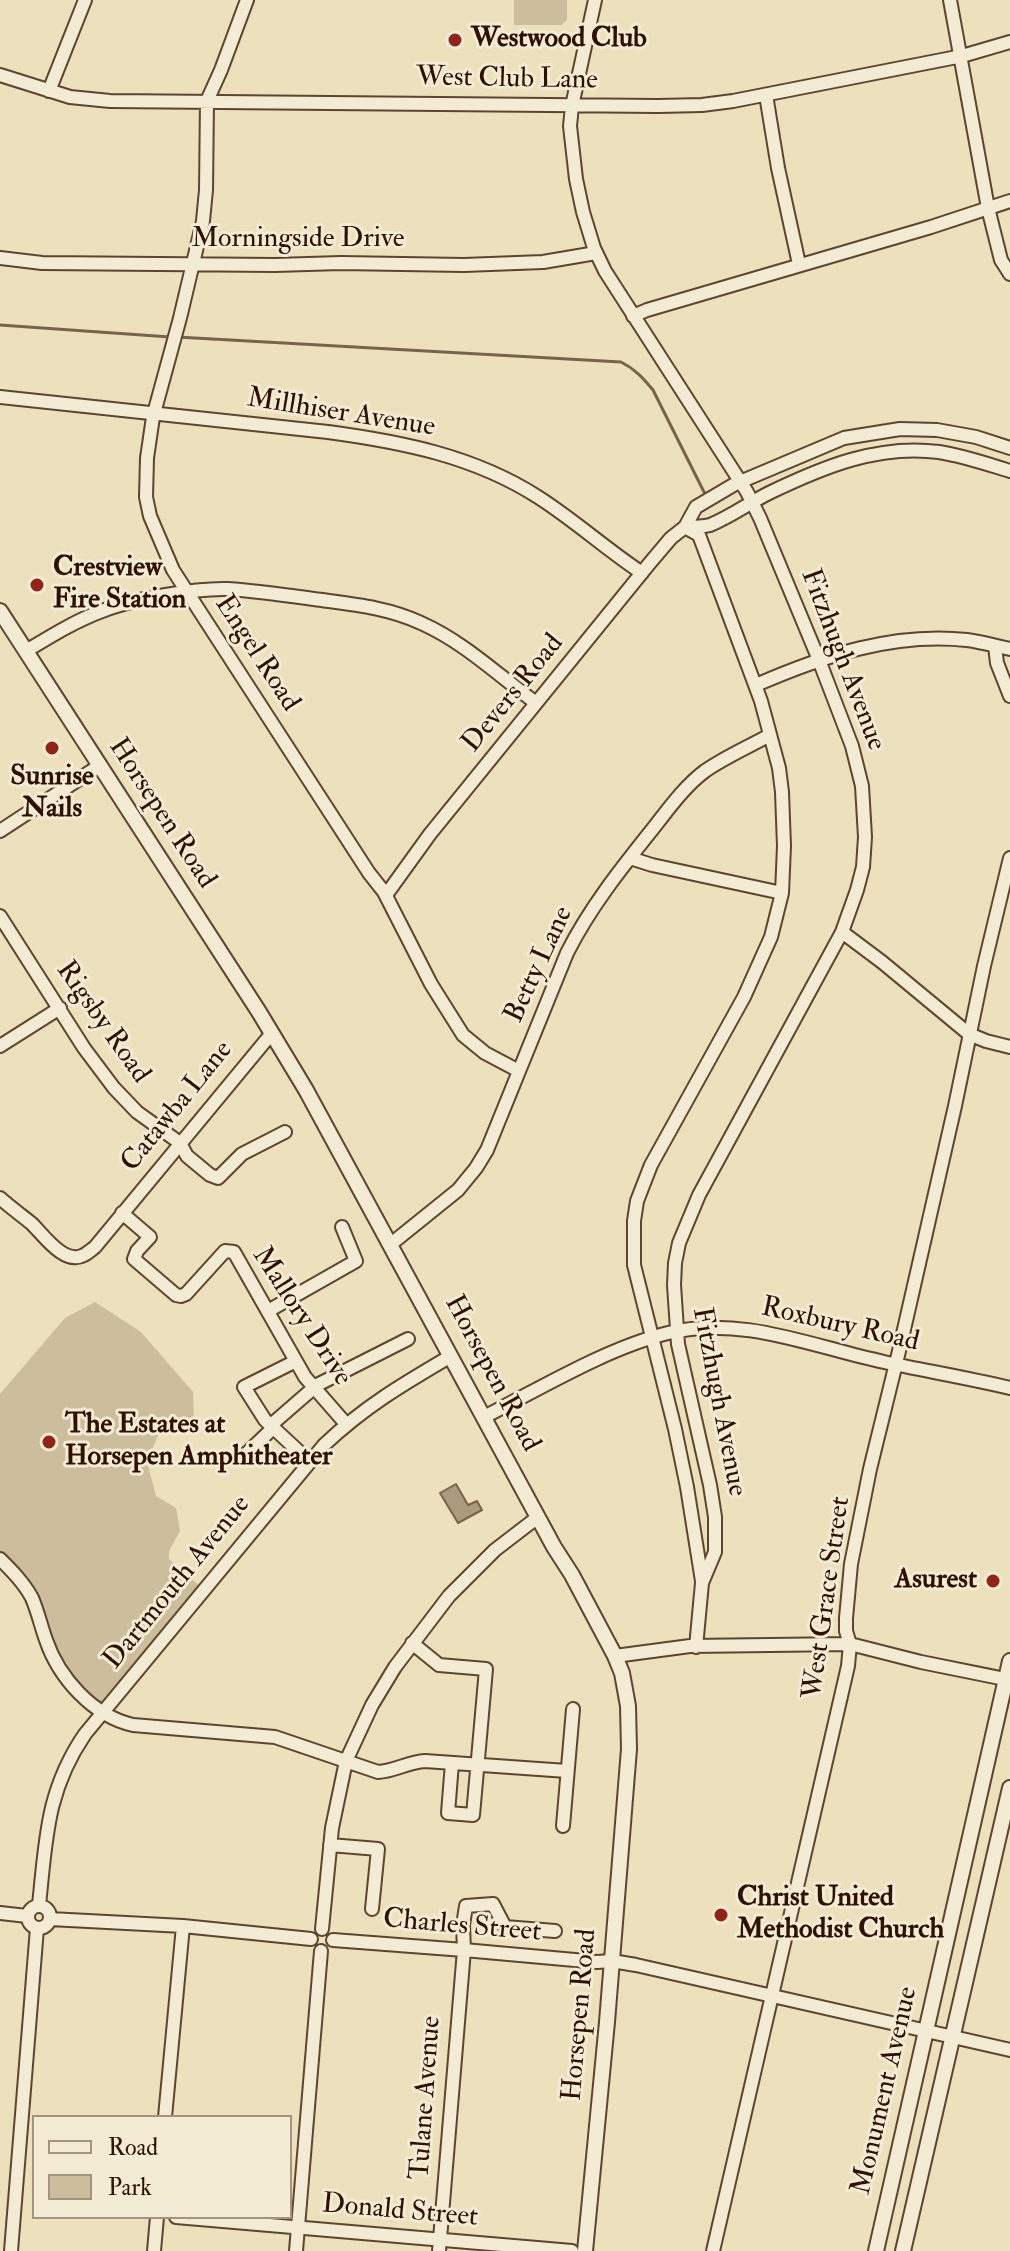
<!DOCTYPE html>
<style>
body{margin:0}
#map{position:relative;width:1010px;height:2251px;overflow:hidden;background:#ece0bd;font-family:"IM FELL Double Pica",serif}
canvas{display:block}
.legend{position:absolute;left:32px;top:2115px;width:260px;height:104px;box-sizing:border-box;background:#f3ebd4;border:2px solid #a4947f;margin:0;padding:10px 14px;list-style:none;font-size:24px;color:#2e1100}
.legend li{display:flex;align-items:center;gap:16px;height:40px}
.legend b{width:40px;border:2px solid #a4947f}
</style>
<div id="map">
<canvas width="1010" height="2251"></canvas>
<ul class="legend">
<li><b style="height:10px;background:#f3ebd4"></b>Road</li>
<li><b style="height:22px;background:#ccbd9d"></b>Park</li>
</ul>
</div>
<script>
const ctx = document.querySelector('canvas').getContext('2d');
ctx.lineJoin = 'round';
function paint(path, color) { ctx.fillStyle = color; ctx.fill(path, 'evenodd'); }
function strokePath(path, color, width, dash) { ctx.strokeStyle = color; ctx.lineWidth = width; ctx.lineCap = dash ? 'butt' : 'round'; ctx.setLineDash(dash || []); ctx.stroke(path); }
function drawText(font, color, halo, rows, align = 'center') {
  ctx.font = font + ' "IM FELL Double Pica",serif'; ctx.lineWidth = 6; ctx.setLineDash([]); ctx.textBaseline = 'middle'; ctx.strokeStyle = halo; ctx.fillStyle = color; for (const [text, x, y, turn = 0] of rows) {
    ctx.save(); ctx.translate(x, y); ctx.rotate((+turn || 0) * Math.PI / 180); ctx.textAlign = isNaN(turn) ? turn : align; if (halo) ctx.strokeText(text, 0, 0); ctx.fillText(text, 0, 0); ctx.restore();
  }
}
const green = new Path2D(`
 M514 0H567V20L561 25H514Z
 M95 1302 141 1332 193 1392 194 1423 159 1433 147 1462 156 1496 176 1508 180 1531 169 1551V1559L203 1589 102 1712 70 1683 38 1614 0 1560V1394L65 1318Z`);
const water = new Path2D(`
 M456 1484 468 1505 477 1501 482 1510 458 1523 440 1493Z`);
const stream = new Path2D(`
 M0 325 170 337
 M177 337 621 362C635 369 643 378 653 390L705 494`);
const minor = new Path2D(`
 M247 0 221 70 207 101 206 190 203 221 180 318 153 417 147 458 146 497 150 516 173 570 369 873 384 892 431 984 463 1035 485 1053 519 1071
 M595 0 572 106 570 126 576 179 583 212 594 248 605 271 747 492 760 518 819 660 852 746 862 786 865 837 863 867 857 890 842 932 699 1195 679 1243 675 1263 674 1285 678 1344 710 1485 715 1517V1552L702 1583 696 1647
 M950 0 988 208 1001 260 1010 274
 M0 75 70 97 110 101 658 106 702 105 733 101 962 56 1010 42
 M49 91 85 0
 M766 95 778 168 799 264
 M0 258 42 263 275 265 341 263 464 265 543 262 596 253
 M633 316 647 310 931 227 1010 201
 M0 397 328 432C402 442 474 456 538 497 574 520 606 549 642 573
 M685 527 699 535 761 701 779 768 782 792 784 846 782 893 771 937 744 997 651 1165 637 1201 634 1221V1265L675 1429 687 1487 702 1581
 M685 527C693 527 702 527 710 525 730 517 749 503 769 493 823 467 878 444 939 452 964 456 987 464 1010 471
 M995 646 997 663 1010 696
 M26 651C51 636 75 621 102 611 133 599 195 588 228 589 257 591 285 595 314 599 350 604 387 607 421 623 464 642 499 676 536 703
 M756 685C823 656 893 632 967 640 982 642 996 646 1010 649
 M0 831 99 766
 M630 858 652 865 782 893
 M386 895 430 834 649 564 671 538 685 527 696 507 735 484 844 438 900 429 937 430 976 437 1010 448
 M0 916 84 1048 114 1088 137 1112 180 1143 187 1156 210 1175 218 1178 242 1154 285 1132
 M842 932 882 962 969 1034 986 1041 1010 1047
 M0 1046 60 1008
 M0 1198C10 1207 21 1215 31 1223 43 1234 64 1266 84 1255 88 1253 91 1250 95 1247L272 1033
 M122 1213 150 1237 137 1251 134 1259 176 1295 181 1296 186 1294 225 1251 234 1252 305 1377 346 1424
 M391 1244 458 1190 476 1168 487 1150 567 953C590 907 623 866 655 826 670 807 685 786 705 771 725 757 748 747 770 735
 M268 1311 356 1261 342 1227
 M296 1361 244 1387 265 1420 309 1461
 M484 1417C541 1388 607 1348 668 1333 742 1315 813 1347 884 1362 926 1371 968 1378 1010 1388
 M271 1425 317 1385 408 1339
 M246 1454 273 1428
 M0 1559C12 1571 24 1583 32 1598 38 1612 41 1626 46 1640 59 1678 93 1716 133 1725L275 1737 378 1772C395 1771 408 1762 425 1761L567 1771
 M412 1643 439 1665 486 1669 473 1815 448 1813 452 1763
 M615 1656 690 1646 850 1644 921 1662 1010 1680
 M563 1826 573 1709
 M330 1845 378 1849 372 1909
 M39 1905C46 1840 46 1791 85 1734L324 1445C364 1407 403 1384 451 1356
 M28 1917a11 11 0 1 1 22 0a11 11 0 1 1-22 0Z
 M0 1913 27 1916
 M50 1919 183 1926 311 1939
 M322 1929 332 1828 346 1761 372 1705 395 1667 449 1596 495 1550 538 1517
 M333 1940 464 1950 597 1962 612 1961 636 1965 1010 2050
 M165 2117 183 1926
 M176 2217 572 2251
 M11 2251 37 1928
 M154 2251 157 2217
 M296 2251 321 1951
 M439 2251 464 1950 463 1925 466 1906 493 1904 505 1927 555 1931
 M713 2251 848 1666 850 1644 846 1631V1618L851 1564 870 1469 900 1347 955 1106 984 966 1010 858`);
const tertiary = new Path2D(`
 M0 611 259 1012 306 1090 554 1547 572 1575 615 1656 622 1673 628 1706 629 1749 607 2022 585 2251
 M876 2251 1010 1661
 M903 2251 1010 1788`);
const markers = [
 [455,40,8,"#8f2418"],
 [37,585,8,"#8f2418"],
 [52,748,8,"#8f2418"],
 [49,1442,8,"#8f2418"],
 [993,1581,8,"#8f2418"],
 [721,1915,8,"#8f2418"]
];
const poiNames = [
 ["Westwood Club",471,40],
 ["Crestview",53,569],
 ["Fire Station",53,601],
 ["Sunrise",52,778,"center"],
 ["Nails",52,810,"center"],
 ["The Estates at",65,1426],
 ["Horsepen Amphitheater",65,1458],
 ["Asurest",977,1581,"right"],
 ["Christ United",737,1899],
 ["Methodist Church",737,1931]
];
const streetNames = [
 ["West Club Lane",507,80,1],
 ["Morningside Drive",298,240],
 ["Millhiser Avenue",341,414,9],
 ["Engel Road",256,654,57],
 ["Fitzhugh Avenue",842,660,69],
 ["Devers Road",514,694,-51],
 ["Horsepen Road",161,814,57],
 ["Betty Lane",540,965,-65],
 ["Rigsby Road",102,1023,55],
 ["Catawba Lane",178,1107,-51],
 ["Mallory Drive",301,1317,57],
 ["Roxbury Road",840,1326,13],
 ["Horsepen Road",491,1374,62],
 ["Fitzhugh Avenue",718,1402,79],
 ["Dartmouth Avenue",178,1583,-51],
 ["West Grace Street",828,1598,-82],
 ["Charles Street",462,1927,5],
 ["Horsepen Road",581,2015,-85],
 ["Monument Avenue",886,2091,-77],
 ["Tulane Avenue",427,2098,-86],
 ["Donald Street",400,2212,5]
];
paint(green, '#ccbd9d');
paint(water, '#ab9a7d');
strokePath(water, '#79634b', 2);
strokePath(stream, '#79634b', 3);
strokePath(minor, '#5e452f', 16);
strokePath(tertiary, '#5e452f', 18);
strokePath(minor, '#f3ebd4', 12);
strokePath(tertiary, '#f3ebd4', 14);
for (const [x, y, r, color] of markers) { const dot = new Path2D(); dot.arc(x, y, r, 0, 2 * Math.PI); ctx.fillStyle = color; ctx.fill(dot); strokePath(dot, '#f3ebd4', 3); }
drawText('bold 28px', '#2e1100', '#f3ebd4', poiNames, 'left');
drawText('28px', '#2e1100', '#f3ebd4', streetNames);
</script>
